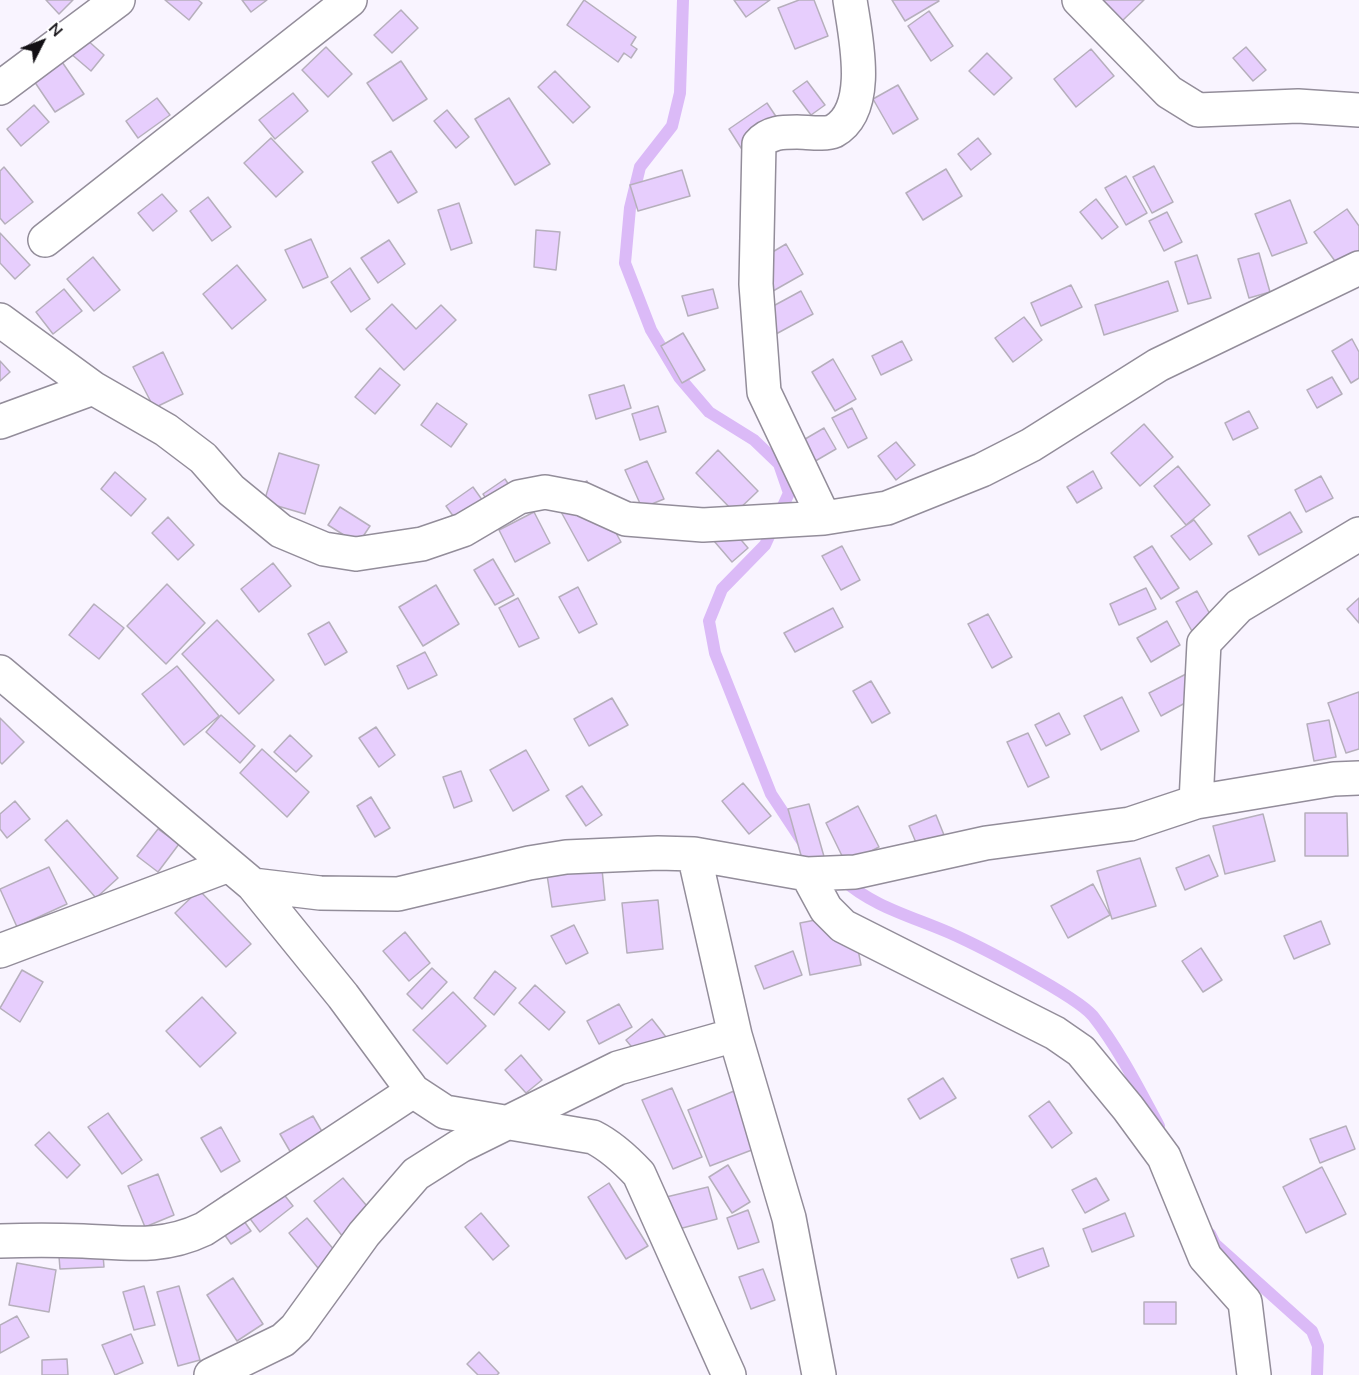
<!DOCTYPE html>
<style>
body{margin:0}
#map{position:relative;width:1359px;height:1375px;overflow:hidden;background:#f9f4ff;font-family:"Nunito Sans",sans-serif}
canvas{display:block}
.north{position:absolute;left:12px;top:12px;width:60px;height:60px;-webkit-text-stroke:4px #fff;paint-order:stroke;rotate:48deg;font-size:16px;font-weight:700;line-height:24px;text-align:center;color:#131015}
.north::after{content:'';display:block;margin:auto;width:21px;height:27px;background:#131015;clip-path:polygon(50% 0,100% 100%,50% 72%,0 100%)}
</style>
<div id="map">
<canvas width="1359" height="1375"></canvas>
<div class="north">N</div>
</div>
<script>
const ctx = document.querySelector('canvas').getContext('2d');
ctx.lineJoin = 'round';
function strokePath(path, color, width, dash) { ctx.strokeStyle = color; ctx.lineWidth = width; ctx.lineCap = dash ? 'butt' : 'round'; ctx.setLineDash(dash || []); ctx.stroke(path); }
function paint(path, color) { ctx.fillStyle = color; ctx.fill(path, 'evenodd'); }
const stream = new Path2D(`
 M683 0 680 93 672 126 640 167 630 208 625 263 651 330 679 377 709 412 754 440 779 464 789 493 765 545 722 589 709 621 715 653 771 794 802 841
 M841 878C873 907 911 916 950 933 979 946 1075 995 1093 1016 1119 1049 1139 1089 1159 1126
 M1210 1234 1215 1244 1312 1331 1318 1346 1317 1375`);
const building = new Path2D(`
 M46 0H73L59 14Z
 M165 0H198L202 3 189 20Z
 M242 0H267L251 12Z
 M584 0 636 37 631 45 637 49 631 58 624 53 618 62 567 25Z
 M734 0H770L746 17Z
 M799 0H814L828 36 795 49 778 8Z
 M892 0H938L939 1 905 21Z
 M1102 0H1144L1122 21Z
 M401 10 418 28 392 53 374 35Z
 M929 11 953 46 931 61 908 26Z
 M77 31 104 55 91 71 63 47Z
 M326 47 352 74 328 97 302 70Z
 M1246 47 1266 70 1253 81 1233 58Z
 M1091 49 1114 76 1076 107 1054 79Z
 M987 53 1012 78 994 95 969 71Z
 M60 59 84 94 55 112 32 78Z
 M401 61 427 99 393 121 367 83Z
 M555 71 590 107 573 123 538 87Z
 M807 81 825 105 811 115 793 91Z
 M898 85 918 119 893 134 873 99Z
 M293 93 308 111 275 139 259 120Z
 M157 98 170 115 138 138 126 121Z
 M509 98 550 164 515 185 475 119Z
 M767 103 789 136 750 162 729 129Z
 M34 105 49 122 21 146 7 129Z
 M447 110 469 137 456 148 434 121Z
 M271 138 303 172 276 197 244 163Z
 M978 138 991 154 971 170 958 154Z
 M391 151 417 192 398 203 372 162Z
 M1154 166 1173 202 1152 213 1133 177Z
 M4 167 33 202 5 224 0 218V171Z
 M946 169 962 196 923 220 906 193Z
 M682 170 690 196 638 211 630 185Z
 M1126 176 1147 213 1126 225 1105 188Z
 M162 194 177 211 153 231 138 213Z
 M208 197 231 227 212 241 190 211Z
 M1096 199 1118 227 1102 239 1080 212Z
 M1290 200 1307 243 1272 256 1255 214Z
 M459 203 472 243 451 250 438 210Z
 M1347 209 1359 226V255L1340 268 1314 232Z
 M1167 212 1182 242 1164 251 1149 221Z
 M536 230 560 232 556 270 534 267Z
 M0 233 30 265 15 279 0 263Z
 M311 239 328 277 303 288 285 250Z
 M389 240 405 264 378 283 361 258Z
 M786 244 803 274 766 295 749 266Z
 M1259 253 1270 292 1249 298 1238 259Z
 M1197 255 1211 298 1188 304 1175 262Z
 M93 257 120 290 94 311 67 279Z
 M237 265 266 300 232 329 203 294Z
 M350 268 370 299 351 312 331 282Z
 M1168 281 1178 311 1104 335 1095 305Z
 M1071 285 1082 307 1041 326 1031 303Z
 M64 289 82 311 53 334 36 312Z
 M713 289 718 308 688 316 682 296Z
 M801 291 813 314 776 334 764 311Z
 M392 304 416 329 441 305 456 320 404 370 366 329Z
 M1024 317 1042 340 1013 362 995 338Z
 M683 333 705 370 682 383 661 346Z
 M1352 339 1359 352V378L1351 383 1332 351Z
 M902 341 912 360 881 375 872 356Z
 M163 352 183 394 154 408 133 367Z
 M833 359 856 399 835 411 812 372Z
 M0 361 10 372 0 381Z
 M380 368 400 385 375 414 355 397Z
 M1332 377 1342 394 1317 408 1307 390Z
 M624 385 631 408 596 419 589 395Z
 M437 403 467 424 451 447 421 425Z
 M658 406 666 432 640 440 632 414Z
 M852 408 867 438 848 448 832 418Z
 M1249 411 1258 428 1233 440 1225 423Z
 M1144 424 1173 457 1140 486 1111 453Z
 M824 428 836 449 800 470 788 449Z
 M896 442 915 465 896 480 878 456Z
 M718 450 758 491 735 513 696 473Z
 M279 453 319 465 305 514 264 502Z
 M647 461 664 499 642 508 625 470Z
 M1178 466 1210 505 1186 525 1154 486Z
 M1093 471 1102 488 1077 503 1067 487Z
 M115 472 146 499 131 516 101 489Z
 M1321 476 1333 498 1306 512 1295 490Z
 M505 479 517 497 495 512 483 494Z
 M587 481 621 542 588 561 554 499Z
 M473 487 490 511 463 530 446 506Z
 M340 507 370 526 358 544 328 525Z
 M534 512 550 543 515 562 499 530Z
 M1290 512 1302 532 1259 555 1248 536Z
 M168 517 194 545 178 560 152 533Z
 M1194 520 1212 544 1190 560 1171 536Z
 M730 527 748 548 732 562 714 541Z
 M842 546 860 580 841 590 822 556Z
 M1152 546 1179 588 1161 599 1134 557Z
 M493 559 514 595 495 605 474 570Z
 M273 563 291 586 259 612 241 589Z
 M167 584 205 623 166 664 127 626Z
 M436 585 459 624 423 646 399 607Z
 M578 587 597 624 579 633 559 597Z
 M1146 588 1156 609 1119 625 1110 604Z
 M1197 591 1220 632 1199 644 1176 602Z
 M518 598 539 638 519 647 499 608Z
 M1359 598V623L1347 609Z
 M94 604 124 628 99 659 69 635Z
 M833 608 843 627 795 652 784 633Z
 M988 614 1012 657 992 668 968 624Z
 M217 620 274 680 239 714 182 654Z
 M1167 621 1180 645 1151 662 1137 638Z
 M329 622 347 652 325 665 308 634Z
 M425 652 437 675 408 689 397 666Z
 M177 666 219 716 184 745 142 694Z
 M1188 673 1200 695 1161 716 1149 693Z
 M871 681 890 713 872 723 853 691Z
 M1359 692V749L1346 753 1328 703Z
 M1122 697 1139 731 1101 750 1084 716Z
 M612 698 628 725 589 746 574 719Z
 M1059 713 1070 734 1046 746 1035 725Z
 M221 715 255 746 240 763 206 732Z
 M0 718 24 742 2 764 0 762Z
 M1329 720 1336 757 1314 761 1307 724Z
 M376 727 395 755 379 767 359 738Z
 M1028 733 1049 777 1028 787 1007 742Z
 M290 735 312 756 296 772 274 752Z
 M262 749 309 792 287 817 240 773Z
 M526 750 549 790 513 811 490 770Z
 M461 771 472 801 454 808 443 777Z
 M743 783 771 816 749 834 722 801Z
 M582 786 602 815 586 826 566 796Z
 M371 797 390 828 375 837 357 806Z
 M15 801 30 819 7 838 0 829V814Z
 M809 804 825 860 804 866 788 809Z
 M858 806 879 847 846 864 826 823Z
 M1305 813H1347L1348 856H1305Z
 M1263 814 1275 861 1225 874 1213 826Z
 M936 815 944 835 917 845 909 826Z
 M67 820 118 878 96 898 45 840Z
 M158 829 179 844 158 872 137 856Z
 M1209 855 1218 876 1185 890 1176 868Z
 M1140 858 1156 906 1112 919 1097 871Z
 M49 867 67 904 17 927 0 889Z
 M602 869 605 900 552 907 547 875Z
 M1093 884 1110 915 1068 938 1051 906Z
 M199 890 251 944 226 967 175 913Z
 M658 900 663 949 627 953 622 903Z
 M851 913 861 965 810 975 800 923Z
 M1321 921 1330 944 1294 959 1284 936Z
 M574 925 588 953 566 964 551 936Z
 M405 932 430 963 409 981 383 951Z
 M1201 948 1222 980 1203 992 1182 961Z
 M793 951 802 975 764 989 755 966Z
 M432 968 447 982 422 1009 407 994Z
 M22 970 43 982 20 1022 0 1008Z
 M495 971 516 988 494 1015 474 998Z
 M535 985 565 1012 549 1030 519 1003Z
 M453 992 486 1026 447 1064 413 1030Z
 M202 997 236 1033 200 1067 166 1031Z
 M619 1004 632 1027 599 1044 587 1021Z
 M652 1019 666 1037 640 1057 626 1040Z
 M521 1055 542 1080 526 1093 505 1070Z
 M943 1078 956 1098 920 1119 908 1099Z
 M672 1088 702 1157 673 1169 642 1100Z
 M734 1091 757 1148 710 1166 688 1110Z
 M1049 1101 1072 1133 1052 1148 1029 1116Z
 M108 1113 142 1160 122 1174 88 1127Z
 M313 1116 324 1135 291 1153 280 1134Z
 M1346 1126 1355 1149 1320 1163 1310 1139Z
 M221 1127 240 1161 221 1172 201 1138Z
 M49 1132 80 1165 67 1178 35 1145Z
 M728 1165 750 1202 732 1213 709 1177Z
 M1322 1167 1346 1214 1306 1233 1283 1187Z
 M158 1174 174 1215 145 1227 128 1186Z
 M343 1178 384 1226 348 1243 314 1201Z
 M1096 1178 1109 1200 1085 1213 1072 1190Z
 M609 1183 648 1246 626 1259 588 1197Z
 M278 1187 293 1206 260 1232 245 1212Z
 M708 1187 717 1219 671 1231 662 1198Z
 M225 1194 251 1231 231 1244 206 1208Z
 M748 1210 759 1242 738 1249 727 1218Z
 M481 1213 509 1246 493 1260 465 1227Z
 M1125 1213 1134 1236 1092 1252 1083 1229Z
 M307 1218 341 1258 323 1274 289 1233Z
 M102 1242 104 1267 60 1269 58 1244Z
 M1043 1248 1049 1266 1018 1278 1011 1259Z
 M17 1263 56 1270 49 1312 9 1305Z
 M763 1269 775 1300 751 1309 739 1277Z
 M233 1278 263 1324 237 1341 207 1295Z
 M144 1286 155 1325 134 1330 123 1292Z
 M179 1286 200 1360 178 1366 157 1292Z
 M1144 1302H1176V1324H1144Z
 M17 1316 29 1337 0 1353V1325Z
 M131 1334 143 1363 115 1375 102 1345Z
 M479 1352 499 1373 497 1375H478L467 1364Z
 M67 1359 68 1375H42V1360Z`);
const street = new Path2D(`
 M1079 0 1169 92 1198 110 1298 106 1359 110
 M0 88 118 0
 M45 240 350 0
 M0 320 93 388 166 430 203 458 231 490 281 531 324 549 356 554 422 544 463 530 519 497 545 492 582 499 626 519 703 525 824 518 887 508 982 470 1031 445 1158 365 1359 268
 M0 422 93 388
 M824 518 764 392 756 284 759 144C769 132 783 132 797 132 807 132 825 135 834 131 873 109 855 35 850 0
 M0 672 253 885 343 996 413 1091 445 1112 593 1137C611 1146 625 1159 639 1174L729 1375
 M1196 802 1204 643 1239 606 1359 534
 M694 854 735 1035 789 1218 819 1375
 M807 874 826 909 843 926 1055 1033 1081 1051 1128 1108 1164 1157 1205 1257 1245 1302 1254 1375
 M253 885 320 893 398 894 529 863 566 857 658 853 694 854 807 874 855 872 986 843 1130 824 1196 802 1334 779 1359 778
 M0 951 229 865
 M0 1241C27 1240 56 1240 83 1241 128 1243 162 1249 204 1229L413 1091
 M211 1375 283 1340 296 1328 364 1234 416 1174 460 1146 618 1068 735 1035`);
strokePath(stream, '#dbbaf7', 12);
paint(building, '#e7cefd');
strokePath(building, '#b6afbc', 1.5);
strokePath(street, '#938d9a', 36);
strokePath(street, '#fff', 33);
</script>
